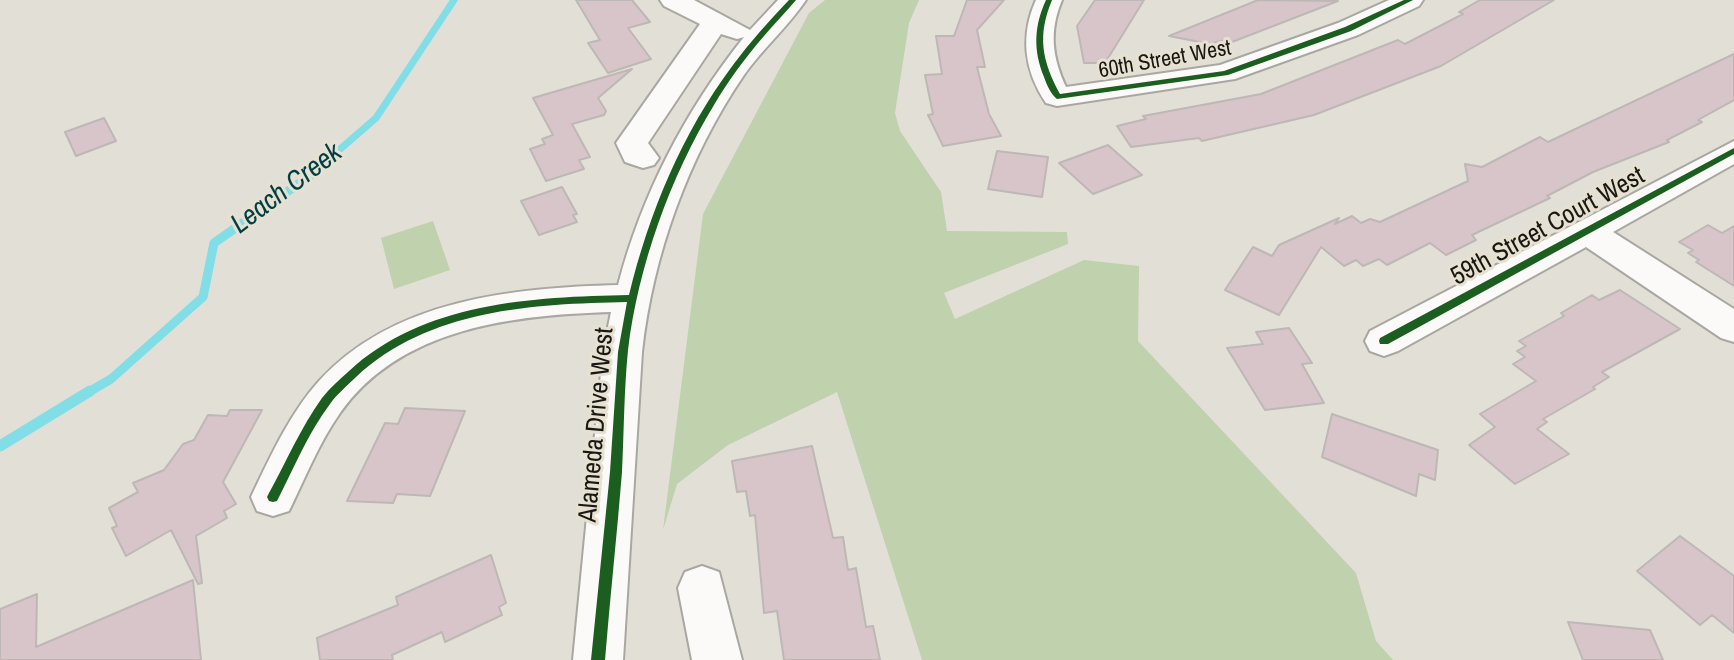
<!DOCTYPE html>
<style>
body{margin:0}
canvas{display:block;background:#e2dfd7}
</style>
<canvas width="1734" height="660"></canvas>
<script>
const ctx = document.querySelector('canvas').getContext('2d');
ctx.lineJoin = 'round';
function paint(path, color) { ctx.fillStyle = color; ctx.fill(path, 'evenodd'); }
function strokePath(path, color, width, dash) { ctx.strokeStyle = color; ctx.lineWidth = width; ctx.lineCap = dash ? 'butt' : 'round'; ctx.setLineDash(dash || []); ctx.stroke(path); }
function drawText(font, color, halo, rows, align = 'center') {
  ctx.font = font + ' "Archivo Narrow",sans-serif'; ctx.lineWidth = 6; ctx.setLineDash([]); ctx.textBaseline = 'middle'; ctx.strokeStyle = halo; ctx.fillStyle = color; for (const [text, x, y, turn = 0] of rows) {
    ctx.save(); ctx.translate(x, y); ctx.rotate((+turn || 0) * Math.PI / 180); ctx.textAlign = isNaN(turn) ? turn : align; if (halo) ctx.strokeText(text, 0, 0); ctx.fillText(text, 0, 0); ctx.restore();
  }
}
const green = new Path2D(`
 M825 0H919L909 23 895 113 900 131 941 192 947 231 1067 232 1068 244 944 293 955 319 1084 260 1139 266 1138 341 1356 573 1376 641 1393 660H922L837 392 728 445 677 484 663 530 703 214 809 13Z
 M433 221 450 270 394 289 381 238Z`);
const streamFar2 = new Path2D(`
 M308 177 376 118 454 0`);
const streamFar1 = new Path2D(`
 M87 393 111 379 203 297 214 243 311 175`);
const stream = new Path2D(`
 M0 446 90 391`);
const building = new Path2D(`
 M576 0H632L650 22 628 28 651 59 608 73 588 43 600 40Z
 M967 0H1004L977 30 985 67H977L989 114 1001 136 943 146 928 115 933 114 925 75 942 74 936 36H954Z
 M1095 0H1144L1105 63H1084L1077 26Z
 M1258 0 1338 1 1232 42 1228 39 1210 44 1169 36Z
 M1480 0H1554L1441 66 1314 115 1202 141 1199 138 1131 147 1117 126 1146 119 1143 116 1261 94 1398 40 1405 44 1463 14 1459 12Z
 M1734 54V100L1698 120 1702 122 1667 140 1669 142 1593 172 1547 196 1550 198 1472 235 1476 240 1446 255 1430 243 1387 265 1379 259 1363 266 1356 260 1344 266 1321 247 1279 315 1225 290 1253 247 1272 256 1279 245 1339 218 1335 224 1352 216 1361 223 1370 219 1380 222 1468 181 1465 164 1482 167 1540 137 1548 142Z
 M632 69 598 98 606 111 604 115 572 124 590 157 579 160 584 169 546 181 530 149 545 144 542 139 553 135 533 98Z
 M104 118 116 141 76 156 65 132Z
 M1108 145 1142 175 1093 194 1059 163Z
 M997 151 1048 157 1042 197 988 189Z
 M562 187 577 214 573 215 577 222 539 235 521 201Z
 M1708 225 1722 233 1734 226V286L1696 262 1699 260 1688 253 1693 250 1679 242Z
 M1620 290 1680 329 1602 372 1609 377 1593 387 1595 389 1543 419 1547 422 1537 429 1569 454 1515 484 1469 445 1495 427 1480 414 1536 381 1513 364 1525 357 1517 351 1526 346 1519 341 1564 316 1561 313 1592 295 1599 300Z
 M1289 328 1312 363 1302 364 1324 403 1265 410 1227 348 1263 344 1256 332Z
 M405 408 465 411 430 496 397 494 393 503 347 501 385 423 398 424Z
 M230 410H262L223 482 236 504 224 511 227 518 196 536 202 583 198 584 171 530 126 556 112 528 117 526 109 508 138 492 133 483 164 470 183 444 194 440 208 415 227 416Z
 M1332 414 1438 450 1435 480 1419 474 1416 496 1322 457Z
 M812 446 833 538 843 537 848 570 856 568 866 627 873 626 880 660H784L777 611 764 613 755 515 750 516 746 491 737 492 732 461Z
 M1680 536 1734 576V633L1712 615 1700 625 1637 571Z
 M491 555 506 603 499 607 502 615 445 642 442 632 392 655 393 660H320L317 638 398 605 396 597Z
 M193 580 201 660H0V609L37 594 36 647Z
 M1568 622 1650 630 1663 660H1583Z`);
const minor = new Path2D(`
 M660 0H694L750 30 778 0H806C788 27 763 48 744 75 688 157 653 255 642 352L623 660H573L603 352 611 312C514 315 401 327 340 413 319 443 305 478 289 511L273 516 257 511 251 497C269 459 290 413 319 381 394 299 513 288 618 285 642 194 685 111 744 37L737 39 721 34 648 143 659 158 654 165 643 168 625 162 616 143 700 24 664 6Z
 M1036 0H1062C1049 31 1052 57 1066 87L1220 65 1338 23 1389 0H1423L1419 6 1358 35 1235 79 1057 106 1046 103C1024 71 1020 35 1036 0Z
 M1734 141V164L1613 232 1734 309V342L1721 338 1586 247 1398 351 1384 356 1370 351 1365 341 1370 331Z
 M702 566 719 572 742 660H692L678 588 685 572Z`);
const cycleway = new Path2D(`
 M789 0H796C786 12 774 24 764 36 745 58 728 81 714 105 670 177 638 267 628 350 624 391 624 431 622 472 617 535 610 597 605 660H591L610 472 618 352 627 302C533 304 429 309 356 377 347 386 337 394 330 404 308 433 294 468 277 501L273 502 269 501 267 497 269 493C286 462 301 427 322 398 330 388 339 380 348 372 423 302 532 297 629 295 649 213 682 133 733 65 750 42 769 21 789 0Z
 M1046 0H1052C1037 36 1042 61 1060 94L1224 71 1345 27 1404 0H1413L1351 31 1228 75 1057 99C1051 94 1047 86 1044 77 1033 50 1034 26 1046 0Z
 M1734 148V154L1388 344H1380L1379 341 1380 338Z`);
const farStreetnames = [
 ["60th Street West",1165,60,-10]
];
const streetNames = [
 ["59th Street Court West",1548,227,-29],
 ["Alameda Drive West",597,425,-85]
];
const waterNames = [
 ["Leach Creek",287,189,-37]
];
paint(green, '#bfd1ad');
strokePath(streamFar2, '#81dee6', 7);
strokePath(streamFar1, '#81dee6', 9);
strokePath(stream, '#81dee6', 11);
paint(building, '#d8c5c9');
strokePath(building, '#bdb8b6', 2);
strokePath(minor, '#a9a7a1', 4);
paint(minor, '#fbfaf9');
paint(cycleway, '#1b5e20');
drawText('22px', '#1a1813', '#e7e1d2', farStreetnames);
drawText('26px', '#1a1813', '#e7e1d2', streetNames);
drawText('italic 28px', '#003f45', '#e7e1d2', waterNames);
</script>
